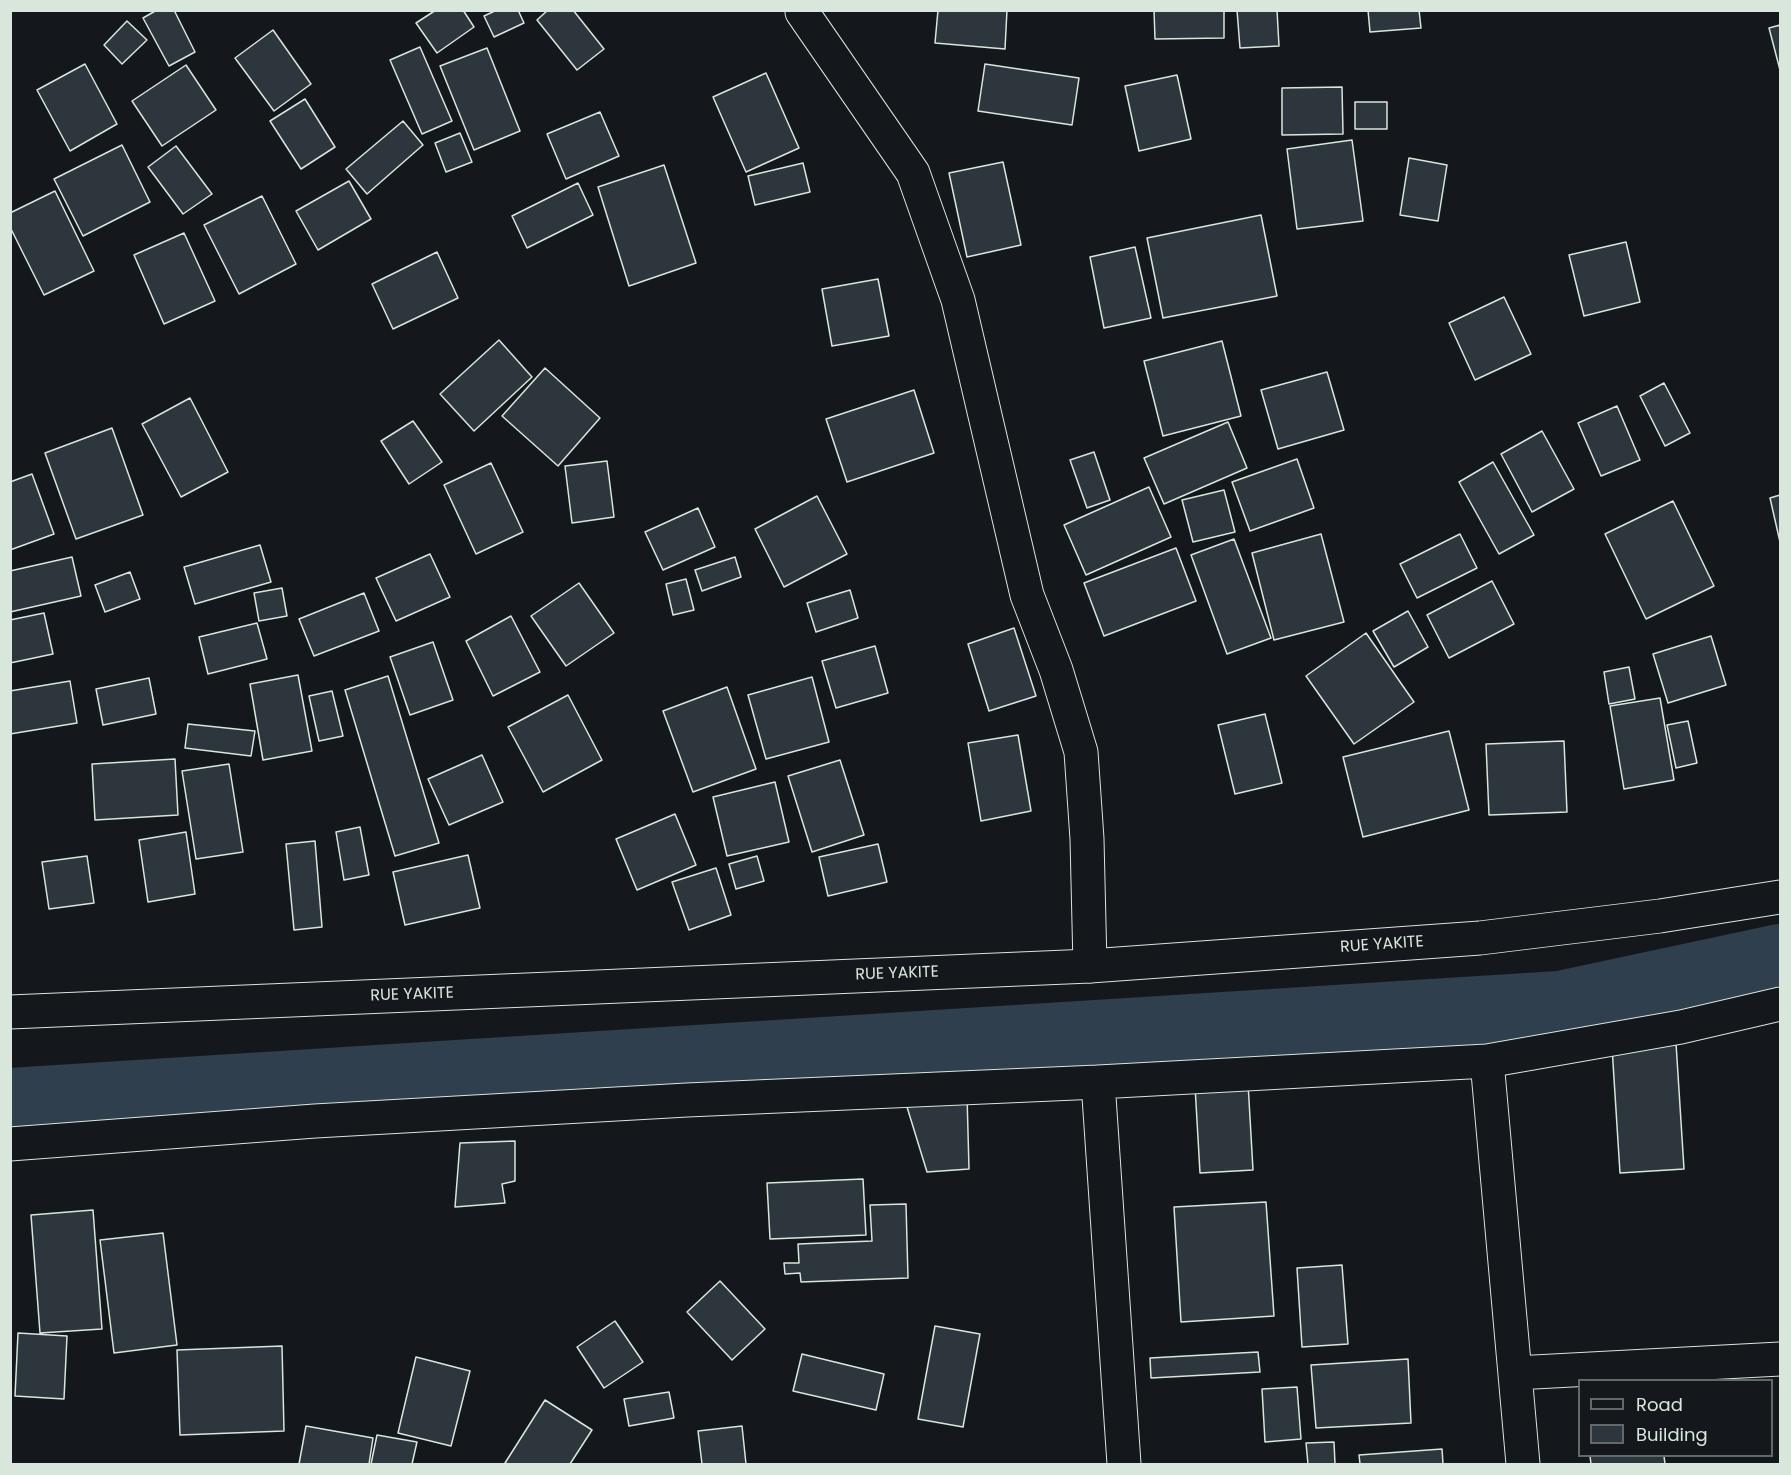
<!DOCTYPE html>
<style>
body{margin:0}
#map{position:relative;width:1791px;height:1475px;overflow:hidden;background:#14181c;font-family:Poppins,sans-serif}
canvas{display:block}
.frame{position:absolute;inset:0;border:12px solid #d8e6dc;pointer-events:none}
.legend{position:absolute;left:1578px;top:1379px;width:195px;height:78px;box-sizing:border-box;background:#14181c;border:2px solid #626a69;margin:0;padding:8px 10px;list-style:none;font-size:18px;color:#d8e6dc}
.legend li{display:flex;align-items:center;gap:12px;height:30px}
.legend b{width:30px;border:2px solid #626a69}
</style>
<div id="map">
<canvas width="1791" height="1475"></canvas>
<div class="frame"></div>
<ul class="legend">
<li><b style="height:8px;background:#14181c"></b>Road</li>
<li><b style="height:16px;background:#2c363c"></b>Building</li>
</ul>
</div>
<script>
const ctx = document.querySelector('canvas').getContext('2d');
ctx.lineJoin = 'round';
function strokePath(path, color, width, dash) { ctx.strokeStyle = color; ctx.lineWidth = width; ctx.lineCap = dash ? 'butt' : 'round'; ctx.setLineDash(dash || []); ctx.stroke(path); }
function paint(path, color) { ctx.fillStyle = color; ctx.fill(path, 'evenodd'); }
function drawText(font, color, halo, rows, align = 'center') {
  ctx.font = font + ' Poppins,sans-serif'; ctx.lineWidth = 4.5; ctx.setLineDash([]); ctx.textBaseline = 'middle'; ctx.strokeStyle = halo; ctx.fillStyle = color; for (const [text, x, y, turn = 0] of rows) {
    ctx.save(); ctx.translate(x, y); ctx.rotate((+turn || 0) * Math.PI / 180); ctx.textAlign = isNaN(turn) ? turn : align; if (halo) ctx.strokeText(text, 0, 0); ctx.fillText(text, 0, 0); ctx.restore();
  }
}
const river = new Path2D(`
 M10 1108 1560 1011 1780 964`);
const building = new Path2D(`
 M157 10H174L195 52 169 66 143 18Z
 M436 10H463L474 27 437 53 416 23Z
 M497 10H518L524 23 494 37 484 16Z
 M548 10H573L604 49 577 70 537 20Z
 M938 10H1007L1005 49 935 43Z
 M1154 10H1224V38L1155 39Z
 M1237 10H1277L1279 46 1240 48Z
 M1368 10H1419L1421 28 1370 32Z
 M127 21 147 40 122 64 104 45Z
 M1780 25V70L1769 28Z
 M273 30 311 84 274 111 235 58Z
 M420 47 452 121 422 134 390 60Z
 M487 48 520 131 474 150 440 66Z
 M85 64 117 124 70 151 37 90Z
 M985 64 1079 78 1072 125 978 111Z
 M186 65 216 110 162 146 132 101Z
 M766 73 799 148 746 172 713 97Z
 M1177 75 1191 139 1139 151 1125 86Z
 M1342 87 1343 134 1282 135V88Z
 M305 99 335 147 301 169 270 121Z
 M1355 102H1387V129H1355Z
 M600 112 619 156 566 179 547 134Z
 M403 121 423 145 367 194 346 169Z
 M460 133 472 162 446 172 435 143Z
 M1352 140 1363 221 1297 229 1287 149Z
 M122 145 150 202 83 236 54 179Z
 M176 146 212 194 183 214 148 167Z
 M1409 158 1447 165 1438 221 1400 215Z
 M1003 162 1021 245 967 257 949 173Z
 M803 163 810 192 755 205 748 176Z
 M664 165 696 263 629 286 598 187Z
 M349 181 371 219 318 250 296 211Z
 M578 183 593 215 527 248 512 216Z
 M55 191 94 271 44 295 10 227V213Z
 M262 196 296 264 239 294 204 225Z
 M1261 215 1277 296 1163 318 1147 238Z
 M184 233 215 301 164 324 134 255Z
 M1626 242 1640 302 1584 316 1569 255Z
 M1135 247 1151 318 1104 328 1090 257Z
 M437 252 458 298 393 329 372 284Z
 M878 279 889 336 832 346 822 289Z
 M1504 297 1531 354 1475 380 1449 323Z
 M499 340 532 377 474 431 440 394Z
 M1222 341 1241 416 1163 436 1144 361Z
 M545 368 600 418 558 466 502 416Z
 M1327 372 1344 430 1278 449 1261 390Z
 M1664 383 1690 433 1665 446 1640 396Z
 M914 390 934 453 847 482 826 419Z
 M190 398 228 472 181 497 142 424Z
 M1617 406 1640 460 1601 476 1578 423Z
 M413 421 442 462 409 484 381 441Z
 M1228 422 1247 468 1164 504 1144 458Z
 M112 428 143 515 76 539 45 453Z
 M1542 431 1574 489 1532 512 1501 454Z
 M1094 452 1110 500 1087 508 1070 460Z
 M1297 459 1314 508 1250 531 1232 482Z
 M607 461 614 517 572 523 565 466Z
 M1493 462 1534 535 1499 554 1459 482Z
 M491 463 523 532 476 554 444 485Z
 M32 474 54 534 10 550V482Z
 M1149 487 1171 537 1086 575 1064 525Z
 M1224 490 1235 532 1193 542 1182 500Z
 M1780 495V542L1770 498Z
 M817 496 847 554 784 587 755 529Z
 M1673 501 1714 586 1646 619 1605 534Z
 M698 508 715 547 663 570 645 532Z
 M1321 534 1344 622 1274 640 1252 553Z
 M1460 534 1477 568 1417 598 1400 564Z
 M1234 539 1271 638 1227 654 1191 555Z
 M260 545 271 582 195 604 184 567Z
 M1176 548 1196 601 1104 636 1084 583Z
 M430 554 450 597 396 621 376 578Z
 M72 557 81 596 10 612V571Z
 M735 557 741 577 702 591 695 570Z
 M130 572 140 599 105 612 95 585Z
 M686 579 694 610 673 615 666 584Z
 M1492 581 1514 624 1449 658 1427 615Z
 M579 583 614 633 566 666 531 616Z
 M282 588 287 616 259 621 254 593Z
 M850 590 858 618 816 632 807 603Z
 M364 593 379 631 314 656 299 619Z
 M1408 611 1428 647 1394 667 1373 631Z
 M44 613 53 654 10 663V620Z
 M511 616 540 672 493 696 466 641Z
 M257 623 267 659 208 674 199 637Z
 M1014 628 1036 696 989 711 968 644Z
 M1366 633 1414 702 1354 744 1306 676Z
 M1711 636 1726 685 1668 703 1653 654Z
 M433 642 453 700 410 715 390 657Z
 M875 646 888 693 836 708 822 661Z
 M1629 667 1635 699 1609 704 1604 672Z
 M298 675 312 751 263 760 250 684Z
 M388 676 439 843 395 856 345 690Z
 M812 677 829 742 766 759 748 695Z
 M149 678 156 714 103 725 96 689Z
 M70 681 77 723 10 734V691Z
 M727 687 756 769 693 792 663 711Z
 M332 691 343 736 319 741 309 696Z
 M568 695 602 760 543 792 508 727Z
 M1660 698 1674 780 1624 789 1610 706Z
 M1265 714 1282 783 1235 794 1218 725Z
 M1688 721 1697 763 1676 768 1667 725Z
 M188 724 255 731 251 756 185 748Z
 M1449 731 1469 810 1363 837 1343 757Z
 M1018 735 1031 811 981 821 968 743Z
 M1564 741 1567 812 1489 815 1486 744Z
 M482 755 503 802 449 825 428 779Z
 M175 759 178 815 95 820 92 764Z
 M840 760 864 835 812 852 788 776Z
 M229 764 243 852 196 859 182 771Z
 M775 782 789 842 727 856 713 797Z
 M675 814 696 865 637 890 616 839Z
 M360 827 369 875 344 880 336 832Z
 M186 832 195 894 148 902 139 840Z
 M315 841 322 927 294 930 286 844Z
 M878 844 887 882 828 896 819 857Z
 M468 855 480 908 405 925 393 872Z
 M87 856 94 903 49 909 42 862Z
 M757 856 764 881 736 889 729 864Z
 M716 868 731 915 689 930 672 882Z
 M1676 1043 1684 1169 1620 1173 1612 1047Z
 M1248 1083 1253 1170 1200 1173 1195 1086Z
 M967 1095 969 1169 927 1172 907 1107Z
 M515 1141V1181L502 1184 505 1203 455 1207 460 1143Z
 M863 1179 866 1235 770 1239 767 1183Z
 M1266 1202 1274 1316 1181 1322 1174 1207Z
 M906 1204 908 1278 801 1282 800 1273 785 1274 784 1263H799L798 1244 872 1241 870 1205Z
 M93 1210 102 1329 40 1333 31 1215Z
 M163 1233 177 1345 114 1353 100 1240Z
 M1342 1265 1348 1344 1302 1347 1297 1268Z
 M720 1281 765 1329 732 1360 687 1312Z
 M615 1321 643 1362 604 1388 577 1347Z
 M935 1326 980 1334 963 1427 918 1419Z
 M18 1333 67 1336 64 1399 15 1396Z
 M282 1346 284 1431 180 1435 177 1350Z
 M1258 1352 1260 1372 1151 1378 1150 1358Z
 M802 1354 884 1374 876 1410 793 1391Z
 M416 1357 470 1371 451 1446 398 1433Z
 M1408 1359 1411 1423 1316 1428 1311 1365Z
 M1297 1387 1301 1439 1265 1442 1262 1389Z
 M669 1392 674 1418 629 1426 624 1399Z
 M545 1400 592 1430 570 1464H508L505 1463Z
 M306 1426 373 1438 369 1464H299Z
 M742 1426 746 1464H702L698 1431Z
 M377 1435 417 1442 412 1464H371Z
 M1334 1442 1335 1464H1308L1306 1443Z
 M1442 1449 1443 1464H1360L1359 1455Z
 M1590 1456H1664L1665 1464H1591Z`);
const street = new Path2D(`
 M802 12 913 173 958 300 1027 595 1056 670 1081 752 1087 839 1090 966
 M1487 1061 1523 1464
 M1098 1082 1124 1464
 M10 1144 315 1121 687 1100 1098 1082 1487 1061 1681 1027 1780 1004
 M1515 1373 1780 1359`);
const secondary = new Path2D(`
 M10 1012 1090 966 1480 938 1660 916 1780 897`);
const streetNames = [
 ["RUE YAKITE",1382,945,-4],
 ["RUE YAKITE",897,974,-2],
 ["RUE YAKITE",412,995,-2]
];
strokePath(river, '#2f3f4d', 80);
paint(building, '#2c363c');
strokePath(building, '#d8e6dc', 1.5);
strokePath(street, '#d8e6dc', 35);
strokePath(secondary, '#d8e6dc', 35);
strokePath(street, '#14181c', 33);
strokePath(secondary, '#14181c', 33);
drawText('16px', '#d8e6dc', '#14181c', streetNames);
</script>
